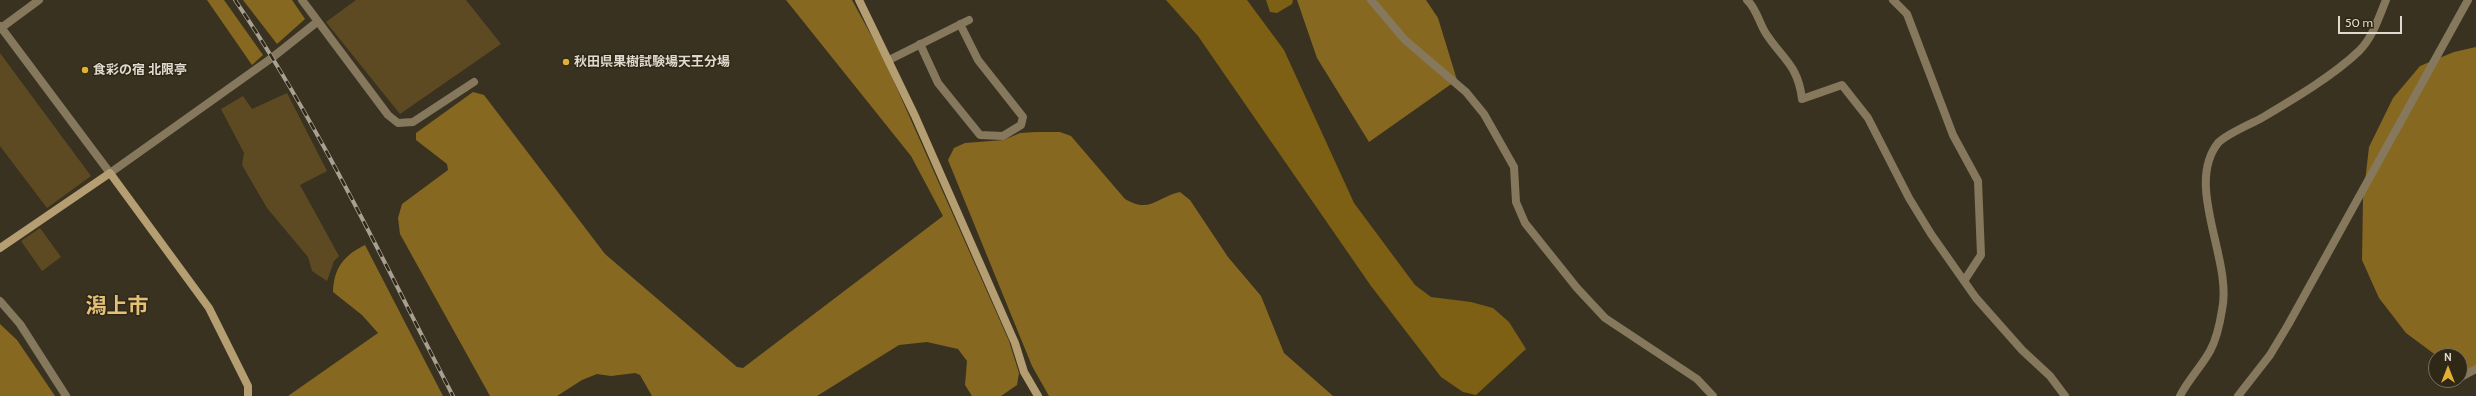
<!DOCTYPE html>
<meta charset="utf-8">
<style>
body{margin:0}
#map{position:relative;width:2476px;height:396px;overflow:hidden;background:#3a3220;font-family:Cabin,sans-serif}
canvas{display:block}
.north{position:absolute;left:2428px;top:348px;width:40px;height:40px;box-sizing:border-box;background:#302817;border:1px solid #766f61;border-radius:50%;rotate:0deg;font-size:11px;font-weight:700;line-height:16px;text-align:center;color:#dfd9cf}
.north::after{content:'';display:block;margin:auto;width:14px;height:18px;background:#e1af34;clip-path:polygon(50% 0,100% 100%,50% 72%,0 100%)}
.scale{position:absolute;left:2338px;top:16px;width:64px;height:18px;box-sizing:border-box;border:2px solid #dfd9cf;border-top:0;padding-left:5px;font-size:12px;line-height:14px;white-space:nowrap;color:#dfd9cf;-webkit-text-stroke:3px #302817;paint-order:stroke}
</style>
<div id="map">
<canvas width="2476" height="396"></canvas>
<div class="north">N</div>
<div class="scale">50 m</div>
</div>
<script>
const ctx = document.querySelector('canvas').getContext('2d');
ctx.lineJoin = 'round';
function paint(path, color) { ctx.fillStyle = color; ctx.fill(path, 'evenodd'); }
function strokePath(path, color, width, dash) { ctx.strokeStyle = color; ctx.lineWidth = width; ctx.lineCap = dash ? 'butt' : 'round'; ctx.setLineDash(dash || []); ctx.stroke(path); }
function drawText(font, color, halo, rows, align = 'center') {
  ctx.font = font + ' Cabin,"Noto Sans JP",sans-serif'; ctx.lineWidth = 3; ctx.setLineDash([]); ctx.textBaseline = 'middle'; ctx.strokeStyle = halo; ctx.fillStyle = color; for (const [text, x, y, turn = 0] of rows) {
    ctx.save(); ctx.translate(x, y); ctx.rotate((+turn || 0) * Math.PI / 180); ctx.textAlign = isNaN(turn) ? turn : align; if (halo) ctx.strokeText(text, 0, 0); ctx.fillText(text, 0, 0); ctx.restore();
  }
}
const green = new Path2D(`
 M356 0H466L501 44 400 114 326 22Z
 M0 53 91 176 47 208 0 146Z
 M287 93 327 171 300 185 339 256 334 261 327 281 312 271 308 257 267 208 242 165 244 153 221 109 243 96 252 109Z
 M40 228 61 257 42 271 21 241Z`);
const forest = new Path2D(`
 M207 0H224L263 55 252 65Z
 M243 0H292L305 19 277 44Z
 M786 0H852L883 57 1009 341 1019 373 1017 385 1001 396H972L965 385 967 361 958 349 927 342 899 345 817 396H652L640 375 635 373 611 376 597 374 582 380 557 396H490L400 234 398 218 402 204 448 170 447 164 416 140V133L473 92 484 95 605 254 737 367 743 368 943 216 911 156Z
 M1297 0H1426L1438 18 1457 80 1369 142 1317 58Z
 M2476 47V374H2474L2460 368V356H2437L2406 333 2379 298 2362 260 2363 199 2369 147 2393 98 2420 66 2454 52Z
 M1036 132H1060L1071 136 1125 199C1150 214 1157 197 1180 192L1190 200 1228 257 1261 296 1284 353 1333 396H1049L1032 366 948 160 954 148 965 143 1004 140 1020 133Z
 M365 245 443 396H288L378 333 362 315 333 292C334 268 343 256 365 245Z
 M0 324 17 340 55 396H0Z`);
const water = new Path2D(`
 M1166 0H1247L1284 50 1354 203 1415 285 1431 297 1471 302 1493 308 1509 322 1526 349 1476 395 1463 392 1441 377 1371 286 1198 36Z
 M1266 0H1293L1292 4 1277 13 1270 12Z`);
const street = new Path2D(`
 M302 0 388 115 398 123 413 122 474 82
 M1371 0 1405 40 1466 92 1484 114 1514 167 1516 202 1525 223 1577 288 1605 318 1697 379 1713 396
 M1747 0C1756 8 1759 22 1765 32 1781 58 1798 64 1802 99L1842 85 1868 118 1909 198 1931 234 1976 298 2022 350 2050 376 2065 396
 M1893 0 1907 14 1953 135 1978 181 1981 255 1964 281
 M0 26 110 173 273 57 317 22
 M1 28 39 0
 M920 44 938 83 980 135 1003 136 1021 125 1023 117 978 60 960 24
 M889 60 969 20
 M0 301 20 324 66 396
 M2461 377 2476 369
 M2180 396C2188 380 2201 367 2210 351 2216 340 2220 323 2222 310 2233 260 2184 186 2218 143 2225 135 2250 124 2260 119 2292 100 2333 76 2359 51 2373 37 2379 17 2386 0
 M2238 396 2270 355 2288 325 2468 0`);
const secondary = new Path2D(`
 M859 0 915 116 1015 343 1024 372 1038 396
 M0 248 110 173 209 308 248 386V396`);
const rail = new Path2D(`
 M235 0C319 124 384 263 453 396`);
const markers = [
 [566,62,4,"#e1af34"],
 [85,70,4,"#e1af34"]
];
const poiNames = [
 ["秋田県果樹試験場天王分場",574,62],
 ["食彩の宿 北限亭",93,70]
];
const townNames = [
 ["潟上市",117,307]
];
paint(green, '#5d4a22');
paint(forest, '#866820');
paint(water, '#7e6014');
strokePath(street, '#85785c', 8);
strokePath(secondary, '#b49e72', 8);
strokePath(rail, '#a7a093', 4);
strokePath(rail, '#302817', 2.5, [8]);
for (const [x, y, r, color] of markers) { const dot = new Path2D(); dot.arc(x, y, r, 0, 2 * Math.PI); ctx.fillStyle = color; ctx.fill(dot); strokePath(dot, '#302817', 1.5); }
drawText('bold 13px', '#dfd9cf', '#302817', poiNames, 'left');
drawText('bold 21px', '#e3c077', '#302817', townNames);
</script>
